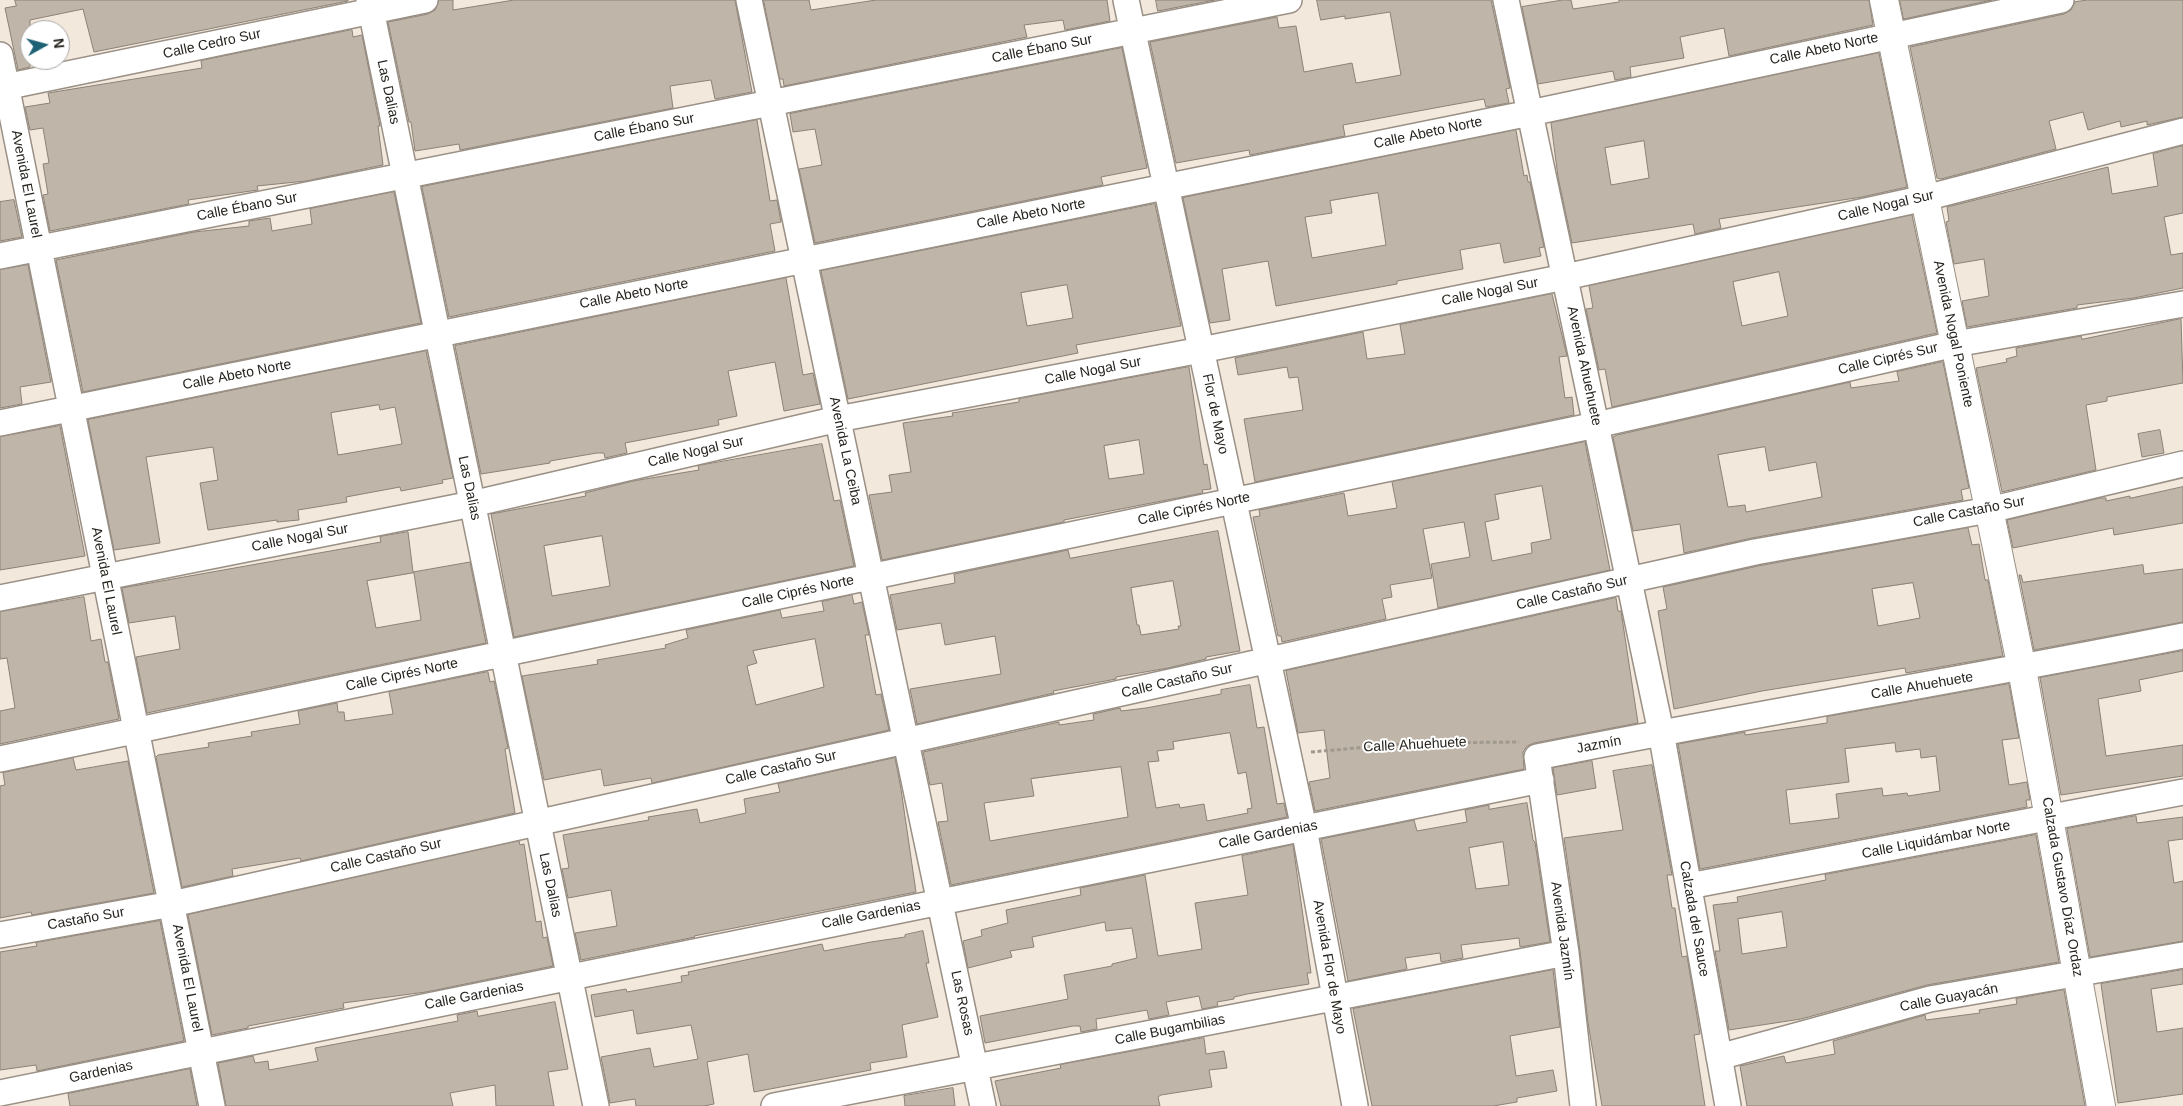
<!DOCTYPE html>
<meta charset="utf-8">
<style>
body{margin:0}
#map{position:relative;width:2183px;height:1106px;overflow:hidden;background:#f3e8dc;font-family:Arial,sans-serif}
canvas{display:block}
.north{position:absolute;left:20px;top:20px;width:50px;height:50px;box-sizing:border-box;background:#fff;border:1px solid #a9a7a5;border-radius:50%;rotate:83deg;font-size:14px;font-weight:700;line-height:20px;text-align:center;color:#27241f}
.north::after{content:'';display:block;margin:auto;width:18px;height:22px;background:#1d6174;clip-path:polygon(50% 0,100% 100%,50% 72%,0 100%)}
</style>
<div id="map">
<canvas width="2183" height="1106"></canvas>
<div class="north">N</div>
</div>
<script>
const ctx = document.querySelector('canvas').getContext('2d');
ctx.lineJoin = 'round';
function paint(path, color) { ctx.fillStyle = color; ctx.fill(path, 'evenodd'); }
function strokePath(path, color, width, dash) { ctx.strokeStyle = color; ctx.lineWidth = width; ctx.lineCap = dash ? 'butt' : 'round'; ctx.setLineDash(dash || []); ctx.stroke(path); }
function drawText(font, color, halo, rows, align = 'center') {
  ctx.font = font + ' Arial,sans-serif'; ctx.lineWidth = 4; ctx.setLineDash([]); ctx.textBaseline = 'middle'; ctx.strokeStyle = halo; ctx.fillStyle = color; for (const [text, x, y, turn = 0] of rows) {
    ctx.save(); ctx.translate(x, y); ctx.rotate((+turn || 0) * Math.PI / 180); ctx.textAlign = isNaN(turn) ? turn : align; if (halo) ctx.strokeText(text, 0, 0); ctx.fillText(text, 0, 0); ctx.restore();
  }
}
const building = new Path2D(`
 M15 0H348V1L94 52 83 9 30 20V67L18 70 5 8 16 6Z
 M439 0H453V10L514 0H735L752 92 715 99 711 80 670 86 673 108 460 150 459 144 415 151 411 122H409L388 22 428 14 435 10Z
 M764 0H809L811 10 876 0H1107L1110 21 1065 30 1063 20 1024 25 1027 37 784 86 783 79H780Z
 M1156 0H1215L1158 11Z
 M1317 0H1491L1510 88 1506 89 1509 103 1486 107 1484 99 1440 107 1343 125 1345 136 1250 155 1249 150 1176 163 1150 42 1277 17 1279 28 1296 26 1304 72 1352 63 1356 83 1401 75 1390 12 1345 19V16L1321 20Z
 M1563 0H1571L1573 9 1619 2V0H1869L1873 25 1729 56 1724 28 1680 37 1684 58 1630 67 1631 77 1615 80 1613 71 1538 84 1522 7Z
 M1900 0H1992L1904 19Z
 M2088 0H2183V117L2147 125V121L2121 127 2120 121 2088 130 2083 112 2049 121 2056 149 1941 179 1937 178 1910 47 2064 14 2071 10 2075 2Z
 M352 30 353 37 362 35 380 126H378L383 165 306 181 257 186 258 190 188 200 189 204 50 231 43 195 48 194 43 164 49 163 43 128 30 130 25 107 50 103 48 93 202 68 201 61Z
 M1122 48 1147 168 1101 177 1103 185 815 243 799 169 822 165 815 129 793 132 790 114Z
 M1879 53 1907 187 1862 197 1719 219 1721 228 1695 234 1693 224 1572 243 1558 177 1551 123ZM1644 141 1649 178 1611 185 1605 148Z
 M757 120 770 201 777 200 781 222 770 224 775 251 449 317 422 187Z
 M1516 130 1524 176 1527 175 1528 182H1530L1544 247 1539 248 1541 256 1504 263 1500 243 1460 250 1463 269 1397 281V284L1276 306 1268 261 1222 269 1230 320 1210 323 1183 198ZM1378 193 1386 245 1312 258 1305 217 1332 213 1330 201Z
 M2183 146V213L2164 217 2171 255 2183 253V288L2134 298 2077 305V308L1967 327 1962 301 1989 296 1984 259 1954 264 1946 222 1949 221 1947 207 2108 167 2112 194 2158 186 2153 154Z
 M394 192 421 323 83 392 56 260 194 232 249 226V221L270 218 272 231 312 224 310 209Z
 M14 200 22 237 0 241V202Z
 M1155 204 1181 326 1076 345 1078 353 848 399 821 271ZM1067 285 1073 318 1027 326 1021 293Z
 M1912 215 1937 333 1612 407 1605 369 1599 370 1586 309 1593 308 1589 286ZM1779 272 1788 316 1742 326 1733 282Z
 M28 265 51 382 20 387 22 404 0 408V270Z
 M786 278 803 375 813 373 820 404 784 411 775 362 728 371 737 416 718 420 719 425 625 443 627 453 605 458 604 453H597L550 461V463L481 474 455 346Z
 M1552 294 1567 356 1559 357 1565 398 1572 397 1574 415 1255 482 1244 419 1303 410 1298 377 1289 378 1287 367 1238 375 1235 358 1363 332 1367 359 1405 354 1400 325Z
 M2181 319 2183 383 2107 397V401L2086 405 2096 470 2002 492 1976 368 2007 362 2006 359 2017 356 2016 348 2081 336 2082 339Z
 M426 351 453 478 442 480 443 483 401 491 400 487 346 497 347 502 298 510 299 520 277 522V520L208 530 200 483 218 480 213 447 146 457 160 543 114 550 88 420ZM379 405 380 410 395 407 402 444 338 455 331 413Z
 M1943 362 1969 488 1961 490 1963 500 1752 538 1684 553 1680 524 1633 531 1613 437 1617 435 1850 382 1851 388 1899 381 1897 372ZM1765 447 1769 471 1816 462 1822 497 1746 512 1745 505 1728 507 1718 455Z
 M1189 367 1201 448 1204 465 1207 464 1211 489 1202 490 1203 493 1064 520V522L882 560 869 495 892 492 889 475 911 472 903 423 953 416 952 413 1019 402V399ZM1139 440 1144 474 1109 479 1104 446Z
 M60 426 85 556 0 570V437Z
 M2160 430 2164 453 2142 457 2138 434Z
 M1585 442 1610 570 1438 608 1431 564 1470 557 1464 522 1423 529 1432 578 1390 585 1392 597 1382 599 1386 619 1282 642 1281 636H1278L1253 517 1260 516 1259 510 1344 493 1348 516 1397 508 1392 482ZM1542 486 1551 539 1531 543 1532 553 1492 561 1485 522 1499 519 1495 495Z
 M822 444 834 501 840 500 854 566 514 637 491 514 586 496 585 493 633 481 699 470 698 466ZM602 536 610 586 552 596 544 546Z
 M2183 487V523L2114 535 2113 528 2013 548 2007 520 2100 498H2106V501L2130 496V498Z
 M1968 528 1972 545 1979 544 1985 580H1988L2003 656 1906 673 1905 668 1762 691 1674 709 1658 611 1667 609 1663 587 1758 566ZM1913 583 1920 618 1878 626 1872 589Z
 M1218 531 1240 651 1206 657V659L1168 668 1116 677V679L1053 691 1054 693 917 724 910 689 1001 674 995 636 945 645 941 623 897 630 890 595 955 583 954 574 1068 550 1070 558ZM1173 581 1181 626H1178L1179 629 1141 635 1139 625H1137L1131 588Z
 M408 532 413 572 470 562 486 643 147 713 136 657 180 649 175 616 129 623 122 588 381 542 380 537ZM414 573 421 620 376 628 367 581Z
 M2143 565 2144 574 2183 569V622L2034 650 2019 575H2021L2023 582Z
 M852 595 854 604 862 602 869 635H865L876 695 881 694 889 730 652 783 651 778 604 786 601 769 544 780 522 676 598 664 597 660 666 648 665 645 688 638 686 630 780 610 782 618 824 611 822 602ZM815 639 824 687 756 705 747 666 757 663 753 651Z
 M84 597 91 641 101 639 105 662H108L119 719 0 744V711L15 708 7 658 0 659V612Z
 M1616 598 1618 611H1621L1638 723 1534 743 1527 746 1523 752 1524 769 1315 811 1309 782 1330 778 1324 730 1298 733 1286 671Z
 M2183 651V671L2139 680 2141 691 2098 699 2106 756 2183 745V776L2061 795 2040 678Z
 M488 672 490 682 494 681 508 748 505 749 515 813 301 861 300 858 232 869 233 876 182 887 156 757 158 755 209 747 208 743 252 736 251 732 300 724 298 711 337 703 338 712H344L345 721 393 714 389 692Z
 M2009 684 2019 738 2002 740 2009 785 2027 782 2030 800H2026L2027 807 1700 869 1678 744 1745 732V735L1827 723V717ZM1895 743 1896 752 1920 749 1921 758 1936 756 1940 791 1908 796 1907 793 1883 796 1882 788 1836 794 1839 818 1790 824 1786 790 1849 782 1845 749Z
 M1250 685 1257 728 1264 727 1277 804 1284 803 1287 817 951 885 938 822 948 821 942 783 930 785 923 752 1059 722V725L1094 720 1093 714 1120 708 1121 711 1146 708 1221 694V690ZM1230 733 1238 774 1246 772 1252 808 1247 809 1248 813 1207 821 1204 804 1180 808 1179 804 1156 808 1148 762 1159 761 1157 751 1174 749 1173 742ZM1121 767 1128 817 990 841 984 803 1034 796 1031 779Z
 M73 758 76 770 128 761 154 893 32 915 31 912 0 918V786L5 785 3 773Z
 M895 758 901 789 916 892 694 936 695 937 581 960 575 933 617 926 611 890 568 898 562 869 569 868 563 835 649 820 648 817 697 809 700 823 746 813 744 799 780 792 778 784Z
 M1592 761 1596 788 1557 795 1553 768Z
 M1652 765 1672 875H1667L1672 908H1675L1682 957 1687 956 1700 1034 1694 1035 1705 1106H1602L1588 1023 1580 951 1564 838 1623 830 1613 771Z
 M1527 803 1533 840 1535 842 1550 942 1520 947 1519 938 1461 945 1463 958 1441 962 1440 953 1405 958 1407 969 1348 981 1321 839 1414 820 1417 831 1467 822 1465 810 1489 805V809ZM1503 842 1509 885 1476 889 1469 848Z
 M2136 816 2137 823 2183 817V839L2168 841 2174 883 2183 881V941L2090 957 2067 829Z
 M2036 835 2059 962 1927 985 1801 1019 1729 1030 1715 951H1720L1713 905 1738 902 1737 897 1826 880 1825 875ZM1782 912 1787 947 1742 954 1738 919Z
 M519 841 520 845 524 844 536 922 541 921 543 938 547 937 553 966 426 992 343 1003 344 1008 248 1026V1028L212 1035 188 915Z
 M1293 845 1311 973H1307L1309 984 1247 994 1234 997V999L1217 1002 1218 1006 1202 1009 1199 996 1166 1002 1169 1015 1149 1019 1147 1010 1096 1019 1097 1029 1081 1032 1080 1026H1073L985 1043 980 1016 1068 999 1064 975 1112 966V964L1137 958 1132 928 1106 931 1105 922 1032 937 1034 947 1010 951 1012 957 968 968 963 941 982 936 981 930 1008 923 1006 910 1081 895 1080 888 1145 875 1158 956 1202 949 1195 903 1248 895 1242 856Z
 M160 921 184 1041 37 1071 36 1065 0 1070V952L37 946 36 943Z
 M923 931 929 963H926L938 1017 902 1025 907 1057 870 1063 871 1070 754 1092 748 1054 707 1062 714 1104 704 1106H636L635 1099 610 1103 601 1057 650 1048 654 1067 698 1059 691 1025 637 1034 633 1010 595 1017 591 995 626 989 627 992 682 982 681 976 689 975 688 972 822 944 824 951 871 942 905 937V935Z
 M1553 970 1560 1027 1510 1036 1516 1076 1553 1070 1557 1091 1517 1098V1102L1493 1106H1372L1353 1009Z
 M2183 970V984L2151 989 2157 1032 2183 1028V1094L2118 1103 2101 984Z
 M2064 990 2085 1106H1747L1740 1066 1784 1056 1786 1063 1835 1054 1833 1041 1925 1015 1926 1020 1980 1013 1979 1010 2017 1004 2016 999Z
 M555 1002 568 1069 548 1072 554 1106H496L495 1085 450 1093 453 1106H226L218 1063 253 1056 255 1063 268 1061 269 1070 318 1061 315 1048 458 1021 457 1015 477 1011 478 1016Z
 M1204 1038 1206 1054 1224 1051 1227 1068 1209 1070 1212 1087 1161 1095 1158 1097 1160 1106H1001L995 1081 1061 1068 1060 1065Z
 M190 1069 197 1106H70L68 1094Z
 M953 1088 955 1106H905L904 1096Z`);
const path = new Path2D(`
 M1311 752 1414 743 1519 742`);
const street = new Path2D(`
 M369 0 596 1106
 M749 0 983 1106
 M1126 0 1304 828 1355 1106
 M1506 0 1661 732 1728 1106
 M0 55 212 1106
 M0 88 425 0
 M0 256 1289 0
 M0 423 1530 113 2061 0
 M0 598 472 504 838 419 1201 350 1565 277 1925 198 2183 131
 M0 759 1596 425 1955 344 2183 304
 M1689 886 2183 792
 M0 935 172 904 1755 552 1989 510 2183 464
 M1719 1057 1930 999 2183 955
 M0 1093 1541 780
 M774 1106 1566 953
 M1583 1106 1566 953 1537 757C1752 714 1968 679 2183 636`);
const secondary = new Path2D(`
 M1884 0 2022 669 2101 1106`);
const streetNames = [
 ["Calle Cedro Sur",212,44,-12],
 ["Calle Ébano Sur",1042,49,-11],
 ["Calle Abeto Norte",1824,49,-12],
 ["Las Dalias",388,92,78],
 ["Calle Ébano Sur",644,128,-11],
 ["Calle Abeto Norte",1428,133,-12],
 ["Avenida El Laurel",26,184,79],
 ["Calle Nogal Sur",1886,206,-13],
 ["Calle Ébano Sur",247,207,-11],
 ["Calle Abeto Norte",1031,214,-11],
 ["Calle Nogal Sur",1490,292,-11],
 ["Calle Abeto Norte",634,294,-11],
 ["Avenida Nogal Poniente",1953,334,78],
 ["Calle Ciprés Sur",1888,359,-13],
 ["Avenida Ahuehuete",1584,366,78],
 ["Calle Nogal Sur",1093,371,-11],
 ["Calle Abeto Norte",237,375,-11],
 ["Flor de Mayo",1215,414,78],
 ["Avenida La Ceiba",845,451,78],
 ["Calle Nogal Sur",696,452,-13],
 ["Las Dalias",469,488,78],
 ["Calle Ciprés Norte",1194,509,-12],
 ["Calle Castaño Sur",1969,512,-11],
 ["Calle Nogal Sur",300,538,-11],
 ["Avenida El Laurel",106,581,79],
 ["Calle Ciprés Norte",798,592,-12],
 ["Calle Castaño Sur",1572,593,-13],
 ["Calle Ciprés Norte",402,675,-12],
 ["Calle Castaño Sur",1177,681,-13],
 ["Calle Ahuehuete",1922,686,-10],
 ["Calle Ahuehuete",1415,745,-3],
 ["Jazmín",1599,745,-11],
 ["Calle Castaño Sur",781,768,-13],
 ["Calle Gardenias",1268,835,-11],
 ["Calle Liquidámbar Norte",1936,840,-11],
 ["Calle Castaño Sur",386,856,-13],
 ["Las Dalias",550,885,78],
 ["Calzada Gustavo Díaz Ordaz",2062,887,80],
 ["Calle Gardenias",871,915,-11],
 ["Castaño Sur",86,919,-10],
 ["Calzada del Sauce",1694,919,80],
 ["Avenida Jazmín",1562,931,82],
 ["Avenida Flor de Mayo",1329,967,80],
 ["Avenida El Laurel",187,978,79],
 ["Calle Gardenias",474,996,-11],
 ["Calle Guayacán",1949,998,-11],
 ["Las Rosas",962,1003,78],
 ["Calle Bugambilias",1170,1030,-11],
 ["Gardenias",101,1072,-12]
];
paint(building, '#bfb5a9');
strokePath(building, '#8b8277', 1);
strokePath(street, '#9a9085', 28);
strokePath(secondary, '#9a9085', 30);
strokePath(path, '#a0998f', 3, [4, 2.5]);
strokePath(street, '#fff', 25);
strokePath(secondary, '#fff', 28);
drawText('14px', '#27241f', '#fff', streetNames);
</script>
